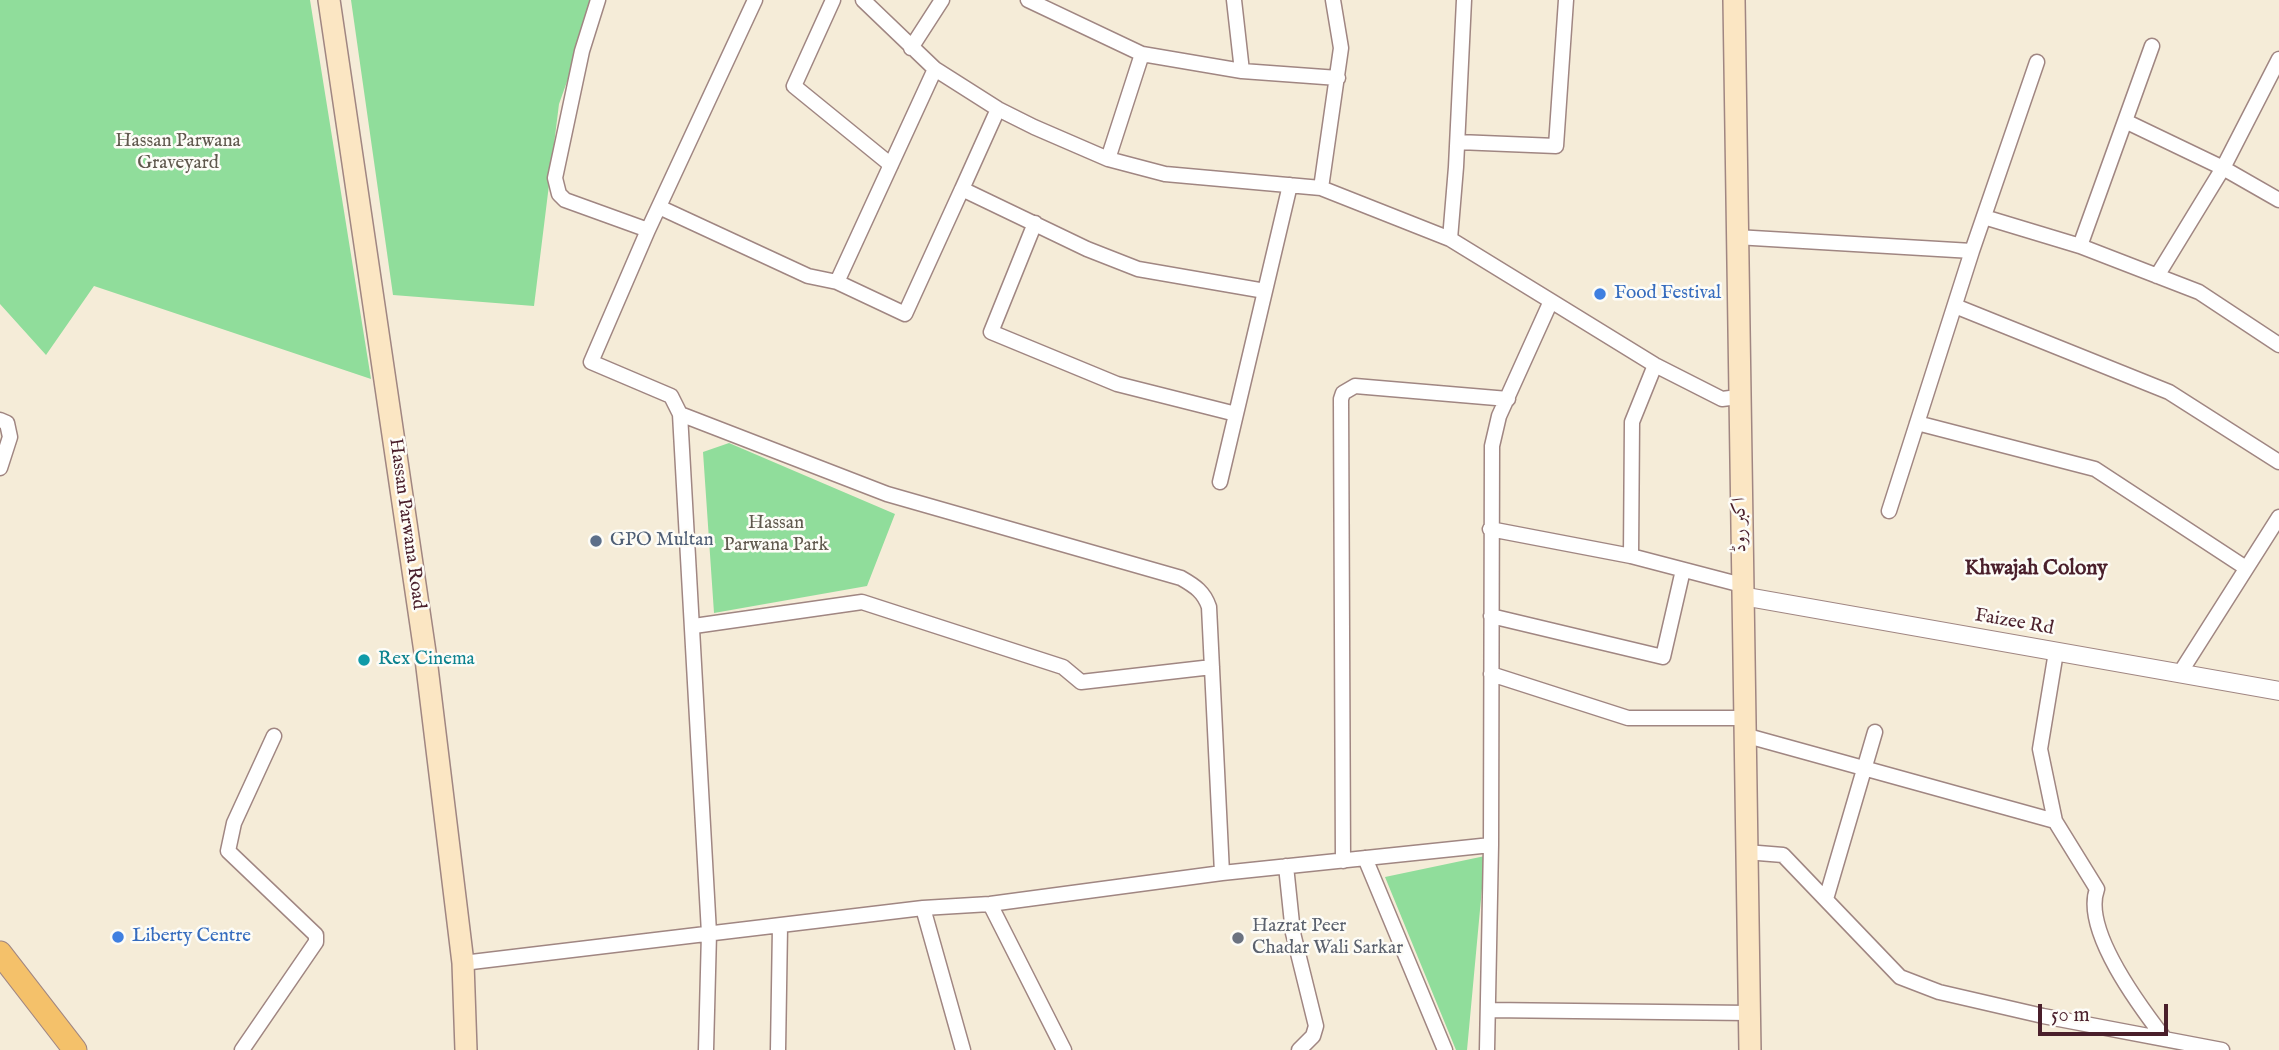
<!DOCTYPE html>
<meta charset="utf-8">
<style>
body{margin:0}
#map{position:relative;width:2279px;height:1050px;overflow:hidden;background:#f5ecd8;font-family:"IM FELL English",serif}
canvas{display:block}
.scale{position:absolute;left:2038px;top:1004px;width:130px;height:32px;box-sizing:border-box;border:4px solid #4a1f2b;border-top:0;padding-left:9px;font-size:21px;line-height:24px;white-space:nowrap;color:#4a1f2b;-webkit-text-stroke:5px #fdfcf7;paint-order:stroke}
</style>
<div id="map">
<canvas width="2279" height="1050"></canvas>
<div class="scale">50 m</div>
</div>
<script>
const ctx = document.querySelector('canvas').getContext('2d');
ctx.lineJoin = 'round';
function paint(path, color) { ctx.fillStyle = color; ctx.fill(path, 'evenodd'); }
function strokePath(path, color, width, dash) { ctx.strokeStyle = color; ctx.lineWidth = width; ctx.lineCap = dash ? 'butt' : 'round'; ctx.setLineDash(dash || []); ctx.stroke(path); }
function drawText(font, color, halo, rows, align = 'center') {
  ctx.font = font + ' "IM FELL English",Amiri,serif'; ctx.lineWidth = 5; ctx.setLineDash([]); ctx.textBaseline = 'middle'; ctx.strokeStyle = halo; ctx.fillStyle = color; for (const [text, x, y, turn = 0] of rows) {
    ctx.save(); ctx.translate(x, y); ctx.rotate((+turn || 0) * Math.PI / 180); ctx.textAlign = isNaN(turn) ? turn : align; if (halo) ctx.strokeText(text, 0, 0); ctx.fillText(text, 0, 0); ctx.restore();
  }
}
const green = new Path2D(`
 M0 0H310L371 379 94 286 46 355 0 304Z
 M351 0H596L559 104 534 306 393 295Z
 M729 443 895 514 867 586 714 613 703 452Z
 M1485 856 1467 1050H1456L1385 877Z`);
const minor = new Path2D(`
 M598 0 582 51 555 178 559 194 565 200 648 230 591 362 671 396 680 414 887 494 1181 578C1195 586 1204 592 1209 607L1222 873
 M833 0 794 86 891 165
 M863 0 935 69 998 109 1034 127 1108 159 1165 174 1321 188 1450 239 1551 301
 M1028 0 1142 54 1242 71 1234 0
 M911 48 942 0
 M935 69 837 282 905 314 962 189
 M1242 71 1338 78
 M998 109 962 189 1087 249 1138 269 1265 291
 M2125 121 2223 168 2279 200
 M1458 142 1556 146 1566 0
 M1108 159 1142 54
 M1321 188 1341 48 1333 0
 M659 207 808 276 837 282
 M1984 217 2080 246 2199 292 2279 345
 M1035 223 991 332 1117 384 1236 414
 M648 230 755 0
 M1736 237 1972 251 2037 62
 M1450 239 1456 167 1464 0
 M2080 246 2152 46
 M2157 276 2223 168 2279 59
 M1955 306 2169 392 2279 462
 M680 414 709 933 706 1050
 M0 420 7 423 10 437 0 468
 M1917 423 2095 469 2246 568
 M1220 482 1290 185
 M1889 511 1972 251
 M1490 529 1631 556 1742 585
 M1631 556 1632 422 1655 365
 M1491 616 1663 657 1683 570
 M694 626 862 602 1063 667 1081 682 1212 667
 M2056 652 2040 749 2055 821 2097 889C2082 930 2141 1008 2165 1039
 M2180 673 2279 517
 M1491 674 1628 718H1744
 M1744 735 2055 821
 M1491 845 1492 446 1499 416 1551 301 1655 365 1722 399 1738 397
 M1746 852 1783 855 1900 977 1939 992 2043 1016 2222 1050
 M1365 858 1445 1050
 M1343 861 1341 399 1343 393 1355 386 1508 399
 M1286 866 1293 933 1316 1026 1313 1036 1299 1050
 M1826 899 1875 732
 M990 904 1064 1050
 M923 908 963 1050
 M463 963 923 908 990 904 1222 873 1491 845 1487 1050
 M1488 1010 1749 1013
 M242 1050 316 942V935L228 851 234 823 274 736
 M778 1050 780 927`);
const tertiary = new Path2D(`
 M1742 596 2279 691`);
const secondary = new Path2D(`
 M329 0 426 659 463 963 466 1050
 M1734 0 1750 1050`);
const primary = new Path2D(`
 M0 953 75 1050`);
const markers = [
 [1600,294,7,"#3f7fe0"],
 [596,541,7,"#5c6f8a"],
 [364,660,7,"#0f9aa8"],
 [118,937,7,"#3f7fe0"],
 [1238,938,7,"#6b7280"]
];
const parkNames = [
 ["Hassan Parwana",178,142],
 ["Graveyard",178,164],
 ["Hassan",776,524],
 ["Parwana Park",776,546]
];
const shopNames = [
 ["Food Festival",1614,294],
 ["Liberty Centre",132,937]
];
const streetNames = [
 ["Hassan Parwana Road",406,524,82],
 ["اکبر روڈ",1741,525,-91],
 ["Faizee Rd",2014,623,10]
];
const serviceNames = [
 ["GPO Multan",610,541]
];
const cultureNames = [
 ["Rex Cinema",378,660]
];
const worshipNames = [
 ["Hazrat Peer",1252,927],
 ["Chadar Wali Sarkar",1252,949]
];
const neighbourhoodNames = [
 ["Khwajah Colony",2036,570]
];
paint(green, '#90dd9b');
strokePath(minor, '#a08682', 17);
strokePath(tertiary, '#a08682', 20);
strokePath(secondary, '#a08682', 24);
strokePath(primary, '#a08682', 25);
strokePath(minor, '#fff', 14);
strokePath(tertiary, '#fff', 18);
strokePath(secondary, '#fbe6c3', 21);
strokePath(primary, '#f4c16a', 23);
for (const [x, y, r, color] of markers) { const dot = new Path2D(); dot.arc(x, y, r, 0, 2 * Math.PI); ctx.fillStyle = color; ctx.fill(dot); strokePath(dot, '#fdfcf7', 2.5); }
drawText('19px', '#5f584d', '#fdfcf7', parkNames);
drawText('19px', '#366cbe', '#fdfcf7', shopNames, 'left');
drawText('19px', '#4a1f2b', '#fdfcf7', streetNames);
drawText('19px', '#4e5e75', '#fdfcf7', serviceNames, 'left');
drawText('19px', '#0d838f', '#fdfcf7', cultureNames, 'left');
drawText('19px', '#5b616d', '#fdfcf7', worshipNames, 'left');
drawText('bold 21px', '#4a1f2b', '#fdfcf7', neighbourhoodNames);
</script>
